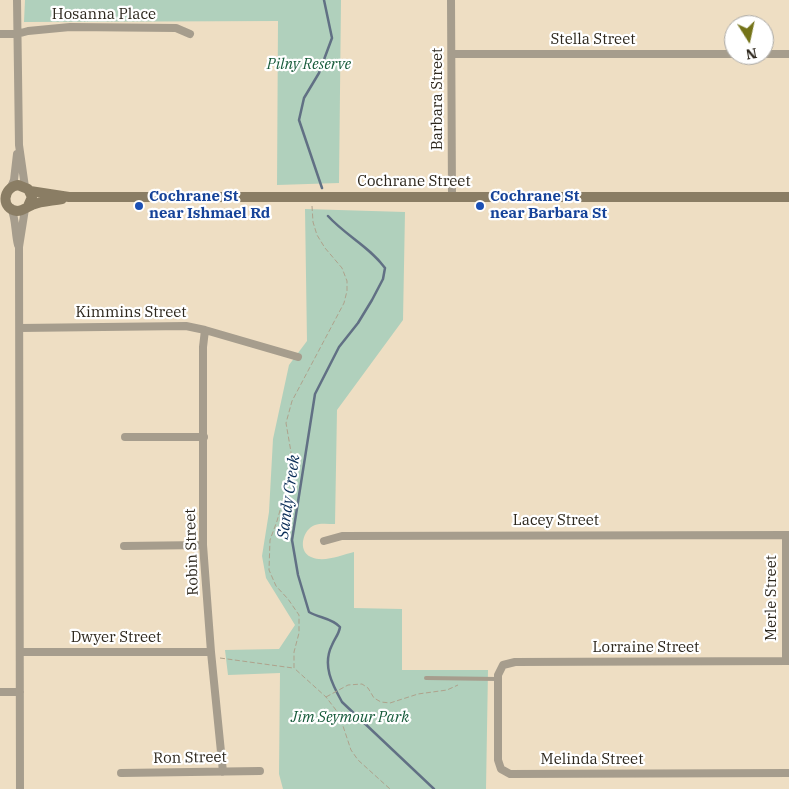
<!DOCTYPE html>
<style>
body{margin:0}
#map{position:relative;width:789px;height:789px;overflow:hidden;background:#eedec3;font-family:"IBM Plex Serif",serif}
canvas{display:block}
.north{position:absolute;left:724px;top:15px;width:50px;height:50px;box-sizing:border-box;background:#fff;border:1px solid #aba9a5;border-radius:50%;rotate:170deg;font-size:14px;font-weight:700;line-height:20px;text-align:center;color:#2d271d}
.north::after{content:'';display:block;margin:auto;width:18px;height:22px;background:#747318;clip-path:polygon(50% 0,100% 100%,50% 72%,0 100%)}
</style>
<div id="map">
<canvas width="789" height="789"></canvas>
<div class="north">N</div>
</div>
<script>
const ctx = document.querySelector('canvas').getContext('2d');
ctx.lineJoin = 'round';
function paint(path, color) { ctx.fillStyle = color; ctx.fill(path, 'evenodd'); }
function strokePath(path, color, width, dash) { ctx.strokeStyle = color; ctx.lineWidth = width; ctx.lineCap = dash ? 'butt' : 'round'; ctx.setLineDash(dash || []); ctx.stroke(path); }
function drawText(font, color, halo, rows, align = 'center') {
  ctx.font = font + ' "IBM Plex Serif",serif'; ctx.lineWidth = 4.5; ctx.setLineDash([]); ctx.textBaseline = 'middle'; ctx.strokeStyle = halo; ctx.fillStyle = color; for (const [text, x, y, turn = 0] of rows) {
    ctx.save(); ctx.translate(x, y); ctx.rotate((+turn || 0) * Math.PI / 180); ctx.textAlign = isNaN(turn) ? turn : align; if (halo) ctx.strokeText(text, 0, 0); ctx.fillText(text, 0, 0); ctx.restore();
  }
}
const green = new Path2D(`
 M25 0H341L339 183 277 185 278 21 24 22Z
 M305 209 405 212 403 320 337 410 335 524C328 524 320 523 315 525 303 529 297 551 311 557 324 563 341 555 354 552V608L402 609V670H488L486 789H283L279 774 280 673 228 675 225 650 279 649 295 625 266 578 262 556 269 512 273 439 289 365 307 341Z`);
const stream = new Path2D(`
 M322 188 299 120 304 98 319 73 332 38 324 0
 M328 216C345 235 370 247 385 268L383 279 372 300 358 323 339 347 315 394 292 540 298 575 309 612C319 618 332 618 340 627 339 634 335 638 332 645 322 665 332 684 342 702L434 789`);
const path = new Path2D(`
 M312 206 313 222 317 235 325 248 342 268 347 281V291L344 303 335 320 292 401 286 423 291 452 290 475 277 521 270 540 269 570 276 586 288 599 299 615V633L294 652V668L326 697 339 714 351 750 358 760 390 789
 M220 658 293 668
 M326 697 348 685 362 684 368 688 374 698 381 702 390 703 418 694 447 690 458 685`);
const lane = new Path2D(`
 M426 678 498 679`);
const street = new Path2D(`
 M17 0 19 145 25 187
 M451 0 452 197
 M0 34H17L28 31 70 27 176 28 190 34
 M452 54H734
 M764 54H789
 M11 187 14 180 17 154
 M11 208C16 218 15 234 18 245
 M20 328 186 326 205 330 298 357
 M205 330 203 347V545L211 652 223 772
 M125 437H204
 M324 541 342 536 789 535
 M124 546 203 545
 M20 652H211
 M786 661V535
 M789 661 515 662 503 665 498 675V760L501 769 510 774 789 773
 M0 692H20
 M121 773 260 771
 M20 789 19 247 25 209`);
const secondary = new Path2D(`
 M30 191 69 197H789
 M28 206 32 197 28 189 18 185C2 188 1 209 17 211 23 211 27 207 32 205 41 201 52 201 62 199`);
const markers = [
 [139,206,5,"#1a4fb4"],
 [480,206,5,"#1a4fb4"]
];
const streetNames = [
 ["Hosanna Place",104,15],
 ["Stella Street",593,40],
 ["Barbara Street",438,99,-90],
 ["Cochrane Street",414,182],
 ["Kimmins Street",131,313],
 ["Lacey Street",556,521],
 ["Robin Street",192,552,-92],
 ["Merle Street",772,598,-90],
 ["Dwyer Street",116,638],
 ["Lorraine Street",646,648],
 ["Ron Street",190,758,-1],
 ["Melinda Street",592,760]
];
const parkNames = [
 ["Pilny Reserve",309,65],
 ["Jim Seymour Park",350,718]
];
const transitNames = [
 ["Cochrane St",149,197],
 ["near Ishmael Rd",149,214],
 ["Cochrane St",490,197],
 ["near Barbara St",490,214]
];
const waterNames = [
 ["Sandy Creek",289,497,-82]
];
paint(green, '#b0d0bc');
strokePath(stream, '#617084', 2.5);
strokePath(path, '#aea28c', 1, [5, 2.5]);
strokePath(lane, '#a69d8d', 4);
strokePath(street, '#a69d8d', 8);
strokePath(secondary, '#8a7d64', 10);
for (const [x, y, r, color] of markers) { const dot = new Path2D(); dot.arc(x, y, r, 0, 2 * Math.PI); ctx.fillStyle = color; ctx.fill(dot); strokePath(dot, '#fff', 2); }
drawText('15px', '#2d271d', '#fff', streetNames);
drawText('italic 15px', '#155a39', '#fff', parkNames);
drawText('bold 15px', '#164399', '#fff', transitNames, 'left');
drawText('italic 16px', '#082b56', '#fff', waterNames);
</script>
